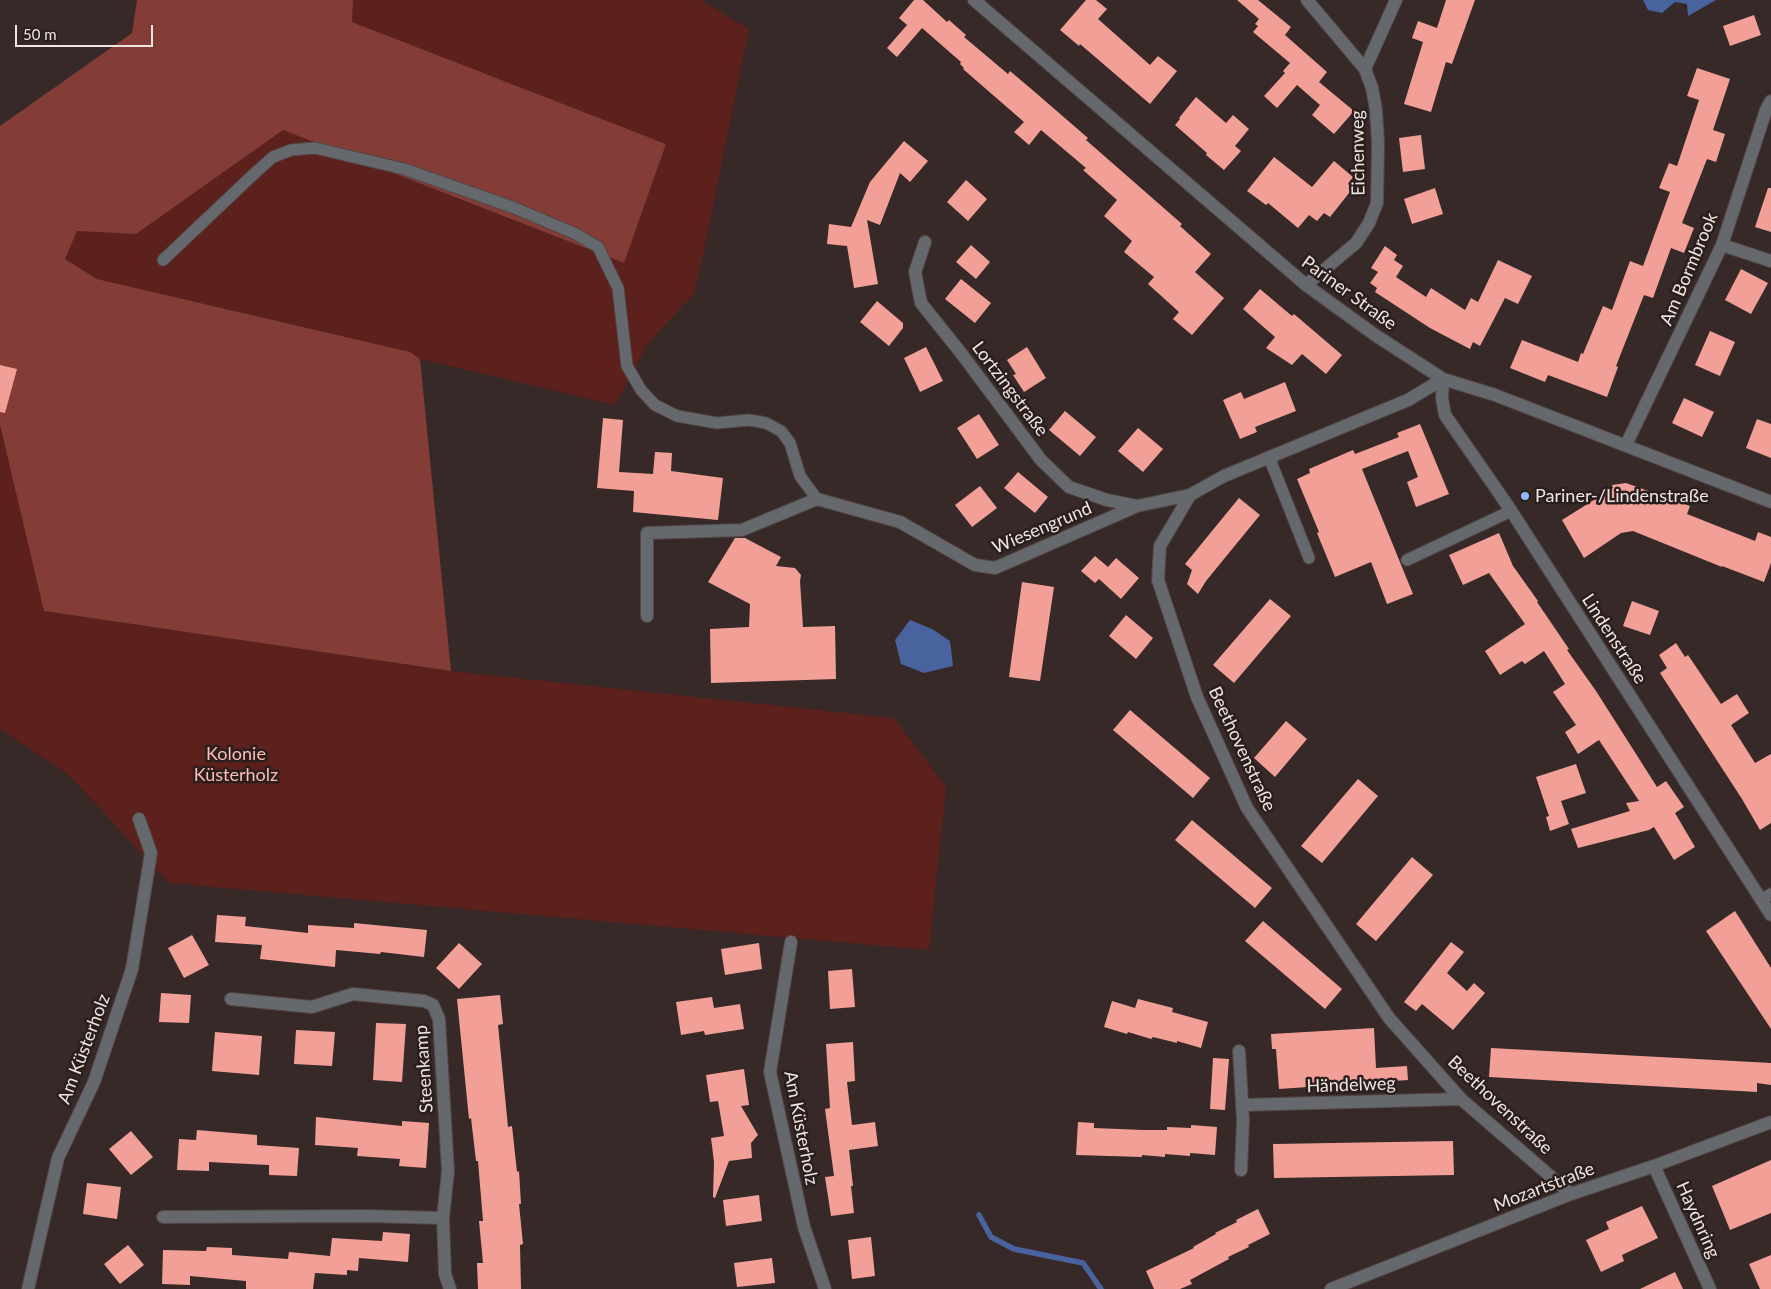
<!DOCTYPE html>
<meta charset="utf-8">
<style>
body{margin:0}
#map{position:relative;width:1771px;height:1289px;overflow:hidden;background:#362927;font-family:Lato,sans-serif}
canvas{display:block}
.scale{position:absolute;left:15px;top:25px;width:138px;height:22px;box-sizing:border-box;border:2px solid #eee5e3;border-top:0;padding-left:6px;font-size:15px;line-height:18px;white-space:nowrap;color:#eee5e3;-webkit-text-stroke:4px #2b1f1d;paint-order:stroke}
</style>
<div id="map">
<canvas width="1771" height="1289"></canvas>
<div class="scale">50 m</div>
</div>
<script>
const ctx = document.querySelector('canvas').getContext('2d');
ctx.lineJoin = 'round';
function paint(path, color) { ctx.fillStyle = color; ctx.fill(path, 'evenodd'); }
function strokePath(path, color, width, dash) { ctx.strokeStyle = color; ctx.lineWidth = width; ctx.lineCap = dash ? 'butt' : 'round'; ctx.setLineDash(dash || []); ctx.stroke(path); }
function drawText(font, color, halo, rows, align = 'center') {
  ctx.font = font + ' Lato,sans-serif'; ctx.lineWidth = 5; ctx.setLineDash([]); ctx.textBaseline = 'middle'; ctx.strokeStyle = halo; ctx.fillStyle = color; for (const [text, x, y, turn = 0] of rows) {
    ctx.save(); ctx.translate(x, y); ctx.rotate((+turn || 0) * Math.PI / 180); ctx.textAlign = isNaN(turn) ? turn : align; if (halo) ctx.strokeText(text, 0, 0); ctx.fillText(text, 0, 0); ctx.restore();
  }
}
const green = new Path2D(`
 M353 0H701L749 29 695 293 648 343 615 405 420 359 410 352 97 279 65 259 77 231 136 234 283 130 624 263 666 144 352 22Z
 M0 425 45 611 451 671 894 718 946 787 929 950 169 883 69 775 0 729Z`);
const forest = new Path2D(`
 M137 0H353L352 22 666 144 624 263 283 130 136 234 77 231 65 259 97 279 410 352 420 359 451 671 44 611 0 425V126L132 33Z`);
const water = new Path2D(`
 M1643 0H1716L1688 16 1687 4 1675 2 1662 13 1648 10Z
 M910 620 932 629 950 641 953 666 924 673 901 664 895 640Z`);
const stream = new Path2D(`
 M979 1215 991 1237 1014 1249 1083 1263 1101 1289`);
const building = new Path2D(`
 M914 0H923L947 22 949 20 966 35 964 37 1008 74 1010 71 1029 87 1088 138 1086 140 1182 224 1180 226 1211 254 1195 272 1224 298 1192 335 1173 319 1179 312 1148 284 1154 277 1124 252 1132 241 1104 216 1117 200 1083 170 1086 168 1041 130 1029 145 1014 132 1024 122 963 69 964 68 960 64 961 62 922 28 897 57 887 48 907 25 899 18Z
 M1086 0H1096L1107 9 1098 19 1150 65 1158 56 1177 71 1150 104 1080 44 1079 46 1060 30Z
 M1237 0H1258L1291 27 1285 35 1327 72 1319 82 1354 111 1334 134 1312 115 1320 105 1297 85 1277 108 1264 96 1285 73 1283 71 1290 63 1253 32 1258 26 1255 24 1259 19Z
 M1446 0H1475L1452 64 1446 62 1431 112 1404 104 1423 42 1412 38 1418 21 1437 28Z
 M1754 15 1761 35 1730 46 1723 26Z
 M1697 68 1730 79 1713 130 1725 134 1716 162 1707 159 1682 223 1694 228 1684 253 1671 248 1653 298 1644 295 1616 366 1618 367 1607 397 1548 375 1545 382 1510 368 1522 340 1578 362 1581 353 1583 354 1603 306 1612 310 1630 261 1643 266 1670 192 1659 188 1669 163 1677 166 1699 100 1687 96Z
 M1196 97 1226 123 1233 115 1249 129 1235 146 1241 151 1224 170 1206 155 1207 153 1175 125 1180 119 1179 118Z
 M1421 135 1425 169 1403 172 1399 138Z
 M904 141 928 161 910 182 900 173 880 225 867 220 878 284 854 288 847 246 827 244 829 224 851 227 870 182Z
 M1274 157 1312 187 1334 161 1353 177 1348 184 1353 188 1330 217 1324 213 1317 221 1309 215 1298 228 1268 203 1266 205 1247 191Z
 M966 180 987 199 968 221 947 202Z
 M1435 188 1443 214 1412 224 1404 199Z
 M1768 188H1771V232L1755 227Z
 M971 245 990 262 976 279 956 262Z
 M1385 246 1397 255 1394 260 1403 266 1396 277 1426 297 1431 288 1465 310 1471 298 1478 302 1498 260 1532 276 1518 304 1505 298 1480 346 1473 342 1470 349 1430 328 1375 292 1377 288 1370 283 1378 272 1371 268Z
 M1741 269 1768 283 1751 314 1725 300Z
 M961 279 991 303 975 323 945 299Z
 M1260 289 1292 316 1294 314 1342 355 1326 374 1302 354 1292 365 1266 348 1275 337 1243 309Z
 M877 301 903 323V328L889 346 860 322Z
 M1710 331 1735 342 1720 376 1695 365Z
 M926 347 943 381 920 392 904 358Z
 M1027 347 1046 378 1024 392 1013 375 1016 374 1007 360Z
 M0 365 17 369 5 413 0 412Z
 M1285 382 1296 411 1255 427 1257 432 1240 439 1223 400 1241 392 1244 399Z
 M1684 398 1714 412 1702 437 1672 423Z
 M1065 411 1096 437 1080 456 1049 430Z
 M979 414 999 445 977 459 957 428Z
 M603 418 623 420 619 472 653 474 655 452 672 453 671 471 723 478 718 520 633 512 634 491 597 488Z
 M1757 419 1771 424V458L1746 448Z
 M1420 424 1449 494 1416 507 1407 482 1418 477 1408 451 1362 469 1413 594 1387 604 1371 562 1335 577 1317 533 1319 532 1297 479 1310 473 1309 469 1353 450 1355 454 1399 437 1397 433Z
 M1138 428 1163 449 1143 472 1118 451Z
 M1018 472 1048 497 1035 513 1004 488Z
 M1626 483 1690 506 1687 514 1755 541 1758 532 1771 537V563L1764 582 1722 566V567L1633 531 1621 533 1584 558 1562 520 1613 488 1612 485Z
 M980 486 997 508 972 527 955 505Z
 M1239 498 1260 515 1206 581 1198 594 1187 584 1192 570 1185 564Z
 M1499 533 1513 566 1538 601 1537 602 1569 649 1567 650 1596 691 1657 787 1666 781 1684 807 1675 813 1695 847 1674 860 1654 827 1649 830 1578 848 1571 829 1630 811 1626 803 1639 801 1599 740 1578 754 1565 732 1576 725 1553 692 1565 684 1544 651 1525 664 1522 661 1500 675 1485 651 1525 624 1489 573 1463 585 1449 555Z
 M745 538 781 557 776 566 795 568 801 575 800 581 803 627 835 626 836 679 711 683 710 629 749 627 750 604 708 582 735 538Z
 M1095 556 1108 567 1116 558 1139 578 1121 599 1099 579 1095 583 1081 571Z
 M1022 582 1054 587 1040 681 1009 677Z
 M1270 599 1291 616 1234 683 1213 665Z
 M1632 601 1659 611 1650 635 1623 626Z
 M1126 615 1153 638 1136 659 1109 636Z
 M1676 643 1685 657 1688 655 1721 704 1737 694 1749 713 1731 725 1755 763 1771 754V823L1760 830 1742 799 1660 673 1667 668 1659 655Z
 M1130 710 1210 778 1193 798 1113 730Z
 M1286 721 1307 739 1275 777 1254 758Z
 M1576 764 1586 793 1561 801 1569 824 1550 831 1546 817 1549 816 1536 777Z
 M1358 779 1378 796 1322 863 1301 846Z
 M1192 820 1272 888 1255 908 1175 840Z
 M1412 857 1433 875 1376 941 1356 924Z
 M1735 911 1771 968V1029L1706 931Z
 M217 915 246 917 245 926 308 933V925L354 928V923L427 930 424 957 381 952 380 954 336 950 335 967 260 959 262 945 215 942Z
 M1263 921 1342 989 1325 1009 1245 941Z
 M192 935 209 965 184 978 168 948Z
 M1451 942 1464 952 1447 973 1467 991 1474 983 1485 993 1453 1030 1422 1004 1416 1011 1404 1002Z
 M459 943 482 964 459 989 436 968Z
 M759 943 762 969 725 975 721 949Z
 M852 969 855 1007 830 1009 828 971Z
 M161 993 191 995 189 1023 159 1022Z
 M500 995 503 1024 498 1025 508 1127 512 1126 517 1172 519 1171 521 1204H519L523 1244 520 1245 521 1289H478L477 1263H483L479 1221H483L478 1161H476L471 1118 469 1119 457 999Z
 M712 997 714 1008 740 1004 744 1029 705 1035 704 1031 681 1035 676 1002Z
 M1138 999 1173 1008 1172 1012 1208 1022 1201 1048 1177 1041V1043L1153 1037 1151 1039 1128 1032 1127 1034 1104 1027 1112 1001 1135 1008Z
 M376 1023 406 1024 402 1082 373 1080Z
 M1374 1028 1376 1068 1407 1066 1408 1080 1279 1089 1276 1049H1272L1271 1034Z
 M296 1030 335 1032 332 1066 294 1064Z
 M215 1032 262 1036 259 1075 212 1071Z
 M853 1042 855 1081 847 1082 852 1125 875 1122 878 1146 849 1150 853 1186H851L854 1213 831 1216 825 1177 834 1176 825 1109 830 1108 826 1044Z
 M1491 1048 1771 1063V1085L1757 1083V1092L1489 1077Z
 M1213 1058 1229 1059 1225 1110 1210 1109Z
 M744 1069 749 1105 741 1106 758 1135 751 1143 752 1158 729 1161 715 1198 713 1197 714 1162 711 1138 724 1136 718 1101 710 1102 706 1075Z
 M316 1117 402 1126V1121L429 1123 426 1168 399 1166 400 1159 357 1156 358 1148 315 1145Z
 M1078 1122 1094 1123V1128L1143 1130H1167V1127L1191 1128V1125L1217 1127 1215 1155 1190 1153V1156L1165 1154V1157L1142 1155V1157L1076 1155Z
 M197 1130 257 1135V1145L299 1148 297 1176 269 1175V1165L209 1162V1171L177 1170 179 1139 196 1140Z
 M131 1131 153 1157 131 1175 109 1149Z
 M1453 1141 1454 1175 1274 1178 1273 1144Z
 M1771 1160V1213L1730 1230 1712 1186Z
 M87 1183 121 1187 117 1219 83 1214Z
 M759 1195 762 1221 726 1226 723 1200Z
 M1642 1206 1658 1238 1622 1255 1624 1261 1601 1272 1586 1240 1609 1229 1606 1222Z
 M1258 1209 1270 1234 1248 1245 1249 1247 1228 1257 1229 1259 1190 1280 1192 1284 1180 1289H1154L1146 1271 1194 1248 1193 1247 1216 1234 1215 1233 1237 1222 1236 1220Z
 M383 1232 410 1234 408 1262 359 1258 358 1271 347 1270V1275L315 1273 313 1289H246V1281L190 1276V1285L162 1284 163 1250 206 1251 207 1247 232 1248V1255L288 1259 289 1252 330 1256 332 1238 382 1241Z
 M871 1237 875 1276 852 1279 848 1240Z
 M128 1245 144 1265 120 1284 104 1264Z
 M1771 1255V1289H1760L1749 1264Z
 M772 1258 775 1283 737 1287 734 1263Z
 M1675 1272 1683 1289H1640Z`);
const service = new Path2D(`
 M163 260 256 172 273 157 291 150 315 148 404 169 512 207 574 233 598 247 618 288 627 366 641 390 655 405 677 416 717 423 749 420 766 423 781 431 790 443 800 476 817 499
 M1269 457 1309 558
 M1407 560 1511 511
 M1761 900 1771 894`);
const minor = new Path2D(`
 M1307 0 1365 69
 M925 242 915 272 921 303 961 353 1041 460 1069 487 1107 500 1137 506
 M1722 245 1771 261
 M1306 285 1356 243 1369 223 1377 203 1378 143 1376 110 1372 88 1365 69 1396 0
 M1443 379 1408 400 1224 476 1190 495 1160 546 1158 580 1197 697 1247 808 1389 1018 1461 1099 1571 1194
 M1626 445 1722 245 1766 110 1771 101
 M647 616V533L742 530 817 499 900 522 975 565 995 568 1137 506 1190 495
 M791 942 770 1072 804 1227 825 1289
 M231 999 312 1007 353 994 424 1001 433 1005 439 1019 448 1171 443 1218 445 1274 450 1289
 M1239 1051 1243 1121 1241 1170
 M1242 1105 1461 1099
 M1654 1166 1710 1289
 M163 1217 367 1216 443 1218
 M28 1289 58 1158 94 1082 132 969 151 853 139 819
 M1331 1289 1571 1194 1654 1166 1771 1122`);
const tertiary = new Path2D(`
 M974 0 1306 285 1375 335 1443 379 1495 395 1771 502
 M1443 379 1442 398 1445 415 1508 506 1771 915`);
const markers = [
 [1525,496,5,"#95b6fd"]
];
const streetNames = [
 ["Eichenweg",1358,153,-91],
 ["Am Bormbrook",1689,269,-67],
 ["Pariner Straße",1349,293,36],
 ["Lortzingstraße",1010,389,53],
 ["Wiesengrund",1042,528,-23],
 ["Lindenstraße",1614,639,57],
 ["Beethovenstraße",1242,749,65],
 ["Am Küsterholz",84,1049,-69],
 ["Steenkamp",424,1069,-94],
 ["Händelweg",1351,1085,-2],
 ["Beethovenstraße",1500,1105,43],
 ["Am Küsterholz",801,1128,79],
 ["Mozartstraße",1544,1187,-21],
 ["Haydnring",1698,1220,66]
];
const poiNames = [
 ["Pariner-/Lindenstraße",1535,496]
];
const parkNames = [
 ["Kolonie",236,754],
 ["Küsterholz",236,775]
];
paint(green, '#5c201d');
paint(forest, '#833c36');
paint(water, '#49639e');
strokePath(stream, '#49639e', 5.5);
paint(building, '#f2a097');
strokePath(service, '#534745', 13);
strokePath(minor, '#534745', 14);
strokePath(tertiary, '#534745', 14);
strokePath(service, '#65686d', 11);
strokePath(minor, '#65686d', 12);
strokePath(tertiary, '#65686d', 12);
for (const [x, y, r, color] of markers) { const dot = new Path2D(); dot.arc(x, y, r, 0, 2 * Math.PI); ctx.fillStyle = color; ctx.fill(dot); strokePath(dot, '#2b1f1d', 2); }
drawText('18px', '#eee5e3', '#2b1f1d', streetNames);
drawText('18px', '#eee5e3', '#2b1f1d', poiNames, 'left');
drawText('18px', '#febcb4', '#2b1f1d', parkNames);
</script>
